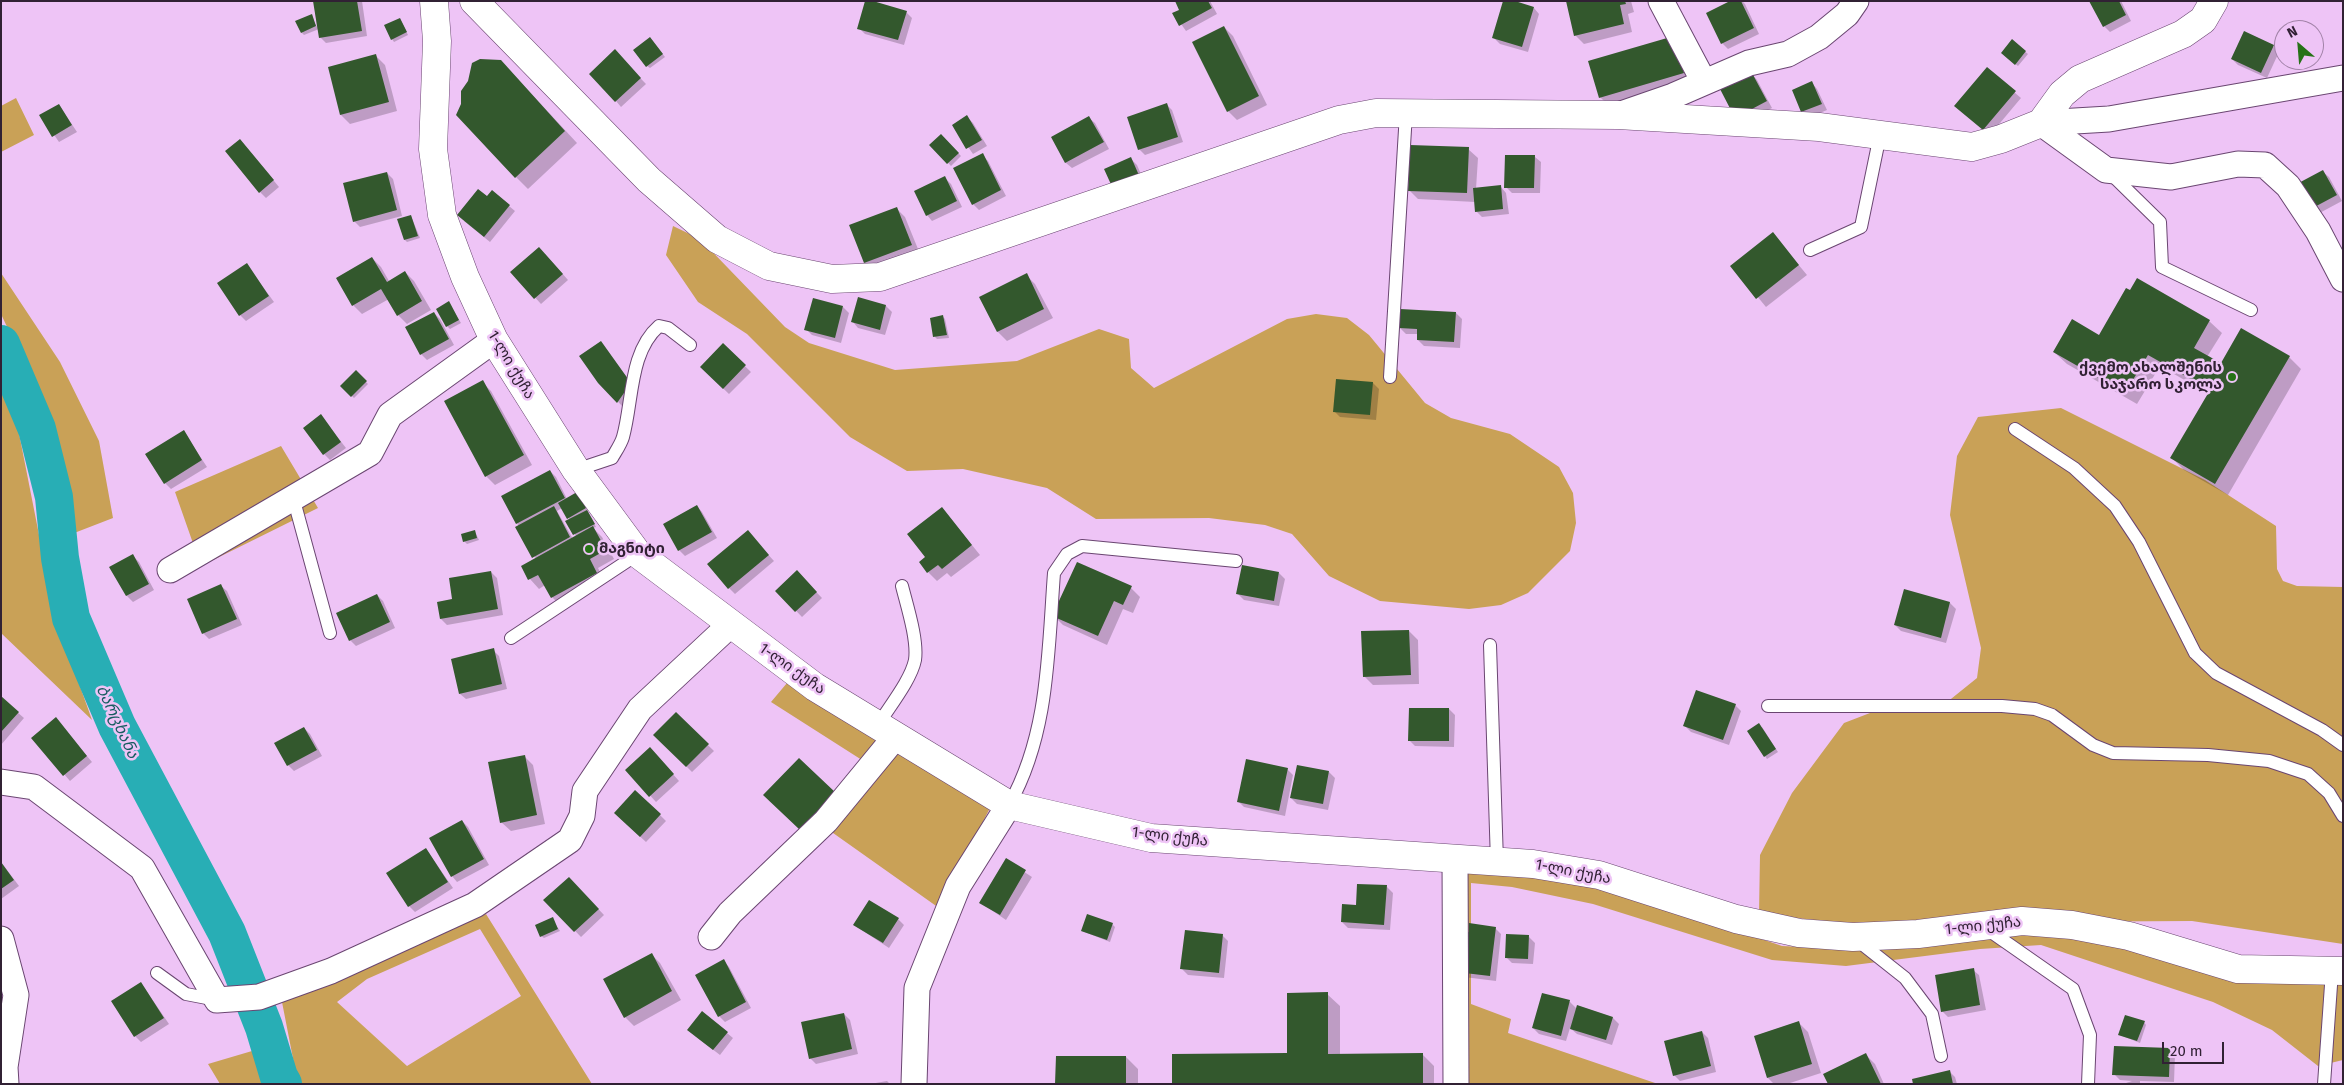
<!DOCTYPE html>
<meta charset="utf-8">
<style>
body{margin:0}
#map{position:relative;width:2344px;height:1085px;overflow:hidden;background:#eec4f6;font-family:"Fira Sans",sans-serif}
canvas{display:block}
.frame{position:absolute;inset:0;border:2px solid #312134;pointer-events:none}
.north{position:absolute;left:2274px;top:20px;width:50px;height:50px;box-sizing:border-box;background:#eec4f6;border:1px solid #a283a8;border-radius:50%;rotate:333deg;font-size:14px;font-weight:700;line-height:20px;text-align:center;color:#312134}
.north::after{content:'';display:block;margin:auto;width:18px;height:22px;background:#267217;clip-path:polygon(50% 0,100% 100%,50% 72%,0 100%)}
.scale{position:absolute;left:2162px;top:1042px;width:62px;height:22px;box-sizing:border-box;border:2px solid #312134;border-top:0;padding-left:6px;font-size:15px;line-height:18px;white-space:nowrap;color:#312134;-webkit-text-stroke:4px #eec4f6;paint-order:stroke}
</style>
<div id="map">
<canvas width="2344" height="1085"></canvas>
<div class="frame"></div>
<div class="north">N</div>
<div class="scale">20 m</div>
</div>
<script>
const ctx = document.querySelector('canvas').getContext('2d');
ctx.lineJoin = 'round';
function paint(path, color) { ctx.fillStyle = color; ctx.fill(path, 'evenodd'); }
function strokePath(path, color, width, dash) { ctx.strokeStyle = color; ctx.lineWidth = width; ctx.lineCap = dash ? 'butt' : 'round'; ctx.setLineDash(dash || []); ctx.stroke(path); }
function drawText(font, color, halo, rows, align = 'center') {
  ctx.font = font + ' "Fira Sans","Noto Sans Georgian",sans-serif'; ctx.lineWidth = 5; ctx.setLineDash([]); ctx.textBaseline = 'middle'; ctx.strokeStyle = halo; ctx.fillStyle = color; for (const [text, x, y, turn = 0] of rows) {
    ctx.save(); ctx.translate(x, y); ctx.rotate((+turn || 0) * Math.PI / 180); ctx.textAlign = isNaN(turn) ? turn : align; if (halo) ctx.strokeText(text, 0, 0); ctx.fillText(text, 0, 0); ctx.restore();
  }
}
const green = new Path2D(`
 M16 98 34 135 1 152V106Z
 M673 226 700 239 785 327 809 343 895 370 1017 361 1099 329 1129 339 1131 368 1154 388 1287 319 1316 314 1347 318 1369 335 1425 403 1451 418 1510 434 1559 467 1573 493 1576 523 1570 551 1528 593 1501 605 1469 609 1380 601 1329 576 1292 534 1265 525 1209 518 1096 519 1047 488 963 469 907 471 850 437 747 334 698 302 666 255Z
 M1 273 60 362 99 441 113 518 69 535 53 450 31 378 1 314Z
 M1 390 15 413 55 616 92 720 1 633Z
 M2061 408 2205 480 2276 526 2277 569 2283 581 2297 586 2343 587V944L2192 921 1843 923 1759 914 1760 855 1792 793 1844 723 1870 713 1941 707 1977 678 1981 648 1950 515 1957 456 1978 417Z
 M281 446 318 508 201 566 175 492Z
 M787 683 990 808 939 908 826 828 876 769 771 702Z
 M1465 868 1603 885 1782 946 1845 949 2024 930 2343 982V1060L2318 1066 2272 1030 2213 1002 2041 945 1980 949 1846 966 1772 960 1593 904 1512 887 1471 883V1004L1511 1019 1508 1033 1658 1084H1465Z
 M486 914 592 1084H301L297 1079 282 1002ZM480 929 521 996 407 1066 337 1002 367 979Z
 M252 1051 272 1084H220L208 1064Z`);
const shadow = new Path2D(`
 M314 1H362L367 36 326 43 320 37 319 29 304 35 302 33 311 16 317 27Z
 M1176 1H1210L1217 14 1186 31 1174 14 1181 10Z
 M1567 1H1631L1634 12 1628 14 1632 32 1584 44 1575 35Z
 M1733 1H1742L1745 4 1759 34 1728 49 1722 43Z
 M2091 1H2121L2131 21 2110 32 2104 26Z
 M1534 8 1539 14 1528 52 1500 44 1494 38Z
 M906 12 912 18 904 45 865 34 859 28Z
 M400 19 408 35 394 42 392 39Z
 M1224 27 1233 36 1267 105 1237 120 1228 111Z
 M1673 38 1692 82 1609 106 1600 97Z
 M652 41 665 57 650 68 647 66Z
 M2012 41 2028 54 2018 66 2005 56Z
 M2273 46 2279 52 2267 78 2238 65 2232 59Z
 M376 56 385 65 397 111 350 124 341 115 329 68Z
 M620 57 646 84 621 107 616 101Z
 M1987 69 2021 98 1990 135 1962 111Z
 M513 74 577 143 528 189 516 177 469 82Z
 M1752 74 1757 80 1772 108 1742 123Z
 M1812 83 1817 89 1827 110 1808 118 1803 112 1793 90Z
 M1166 104 1172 110 1183 142 1145 155 1139 149Z
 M59 105 77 132 59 142 41 116Z
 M967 117 973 123 987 146 973 154 953 125Z
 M1089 118 1095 123 1109 149 1072 168 1066 163 1052 137Z
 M941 136 961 156 951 166 931 145Z
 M246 147 279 187 266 198 260 192Z
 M1468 149 1478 158 1476 189 1501 187 1506 193 1509 214 1482 217 1476 211 1475 202 1418 199 1409 190Z
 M982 155 988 161 1006 196 979 210 973 204Z
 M1535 157 1541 162 1540 193H1512L1506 187Z
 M1131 159 1137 165 1146 186 1106 170Z
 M2323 172 2329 177 2342 201 2314 216Z
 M387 173 393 179 402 216 360 227 354 221Z
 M945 178 951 184 962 207 932 221 927 215Z
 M487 198 509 206 515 211 490 242 464 221Z
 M896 208 905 217 920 254 874 272 865 263 851 226Z
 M411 216 420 238 407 242 405 240Z
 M1773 234 1807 275 1766 307 1732 266Z
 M545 254 568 280 541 304 512 272Z
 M372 258 381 267 389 281 405 272 414 281 431 310 407 324 398 315 389 299 362 314 353 305 337 278Z
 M247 265 274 302 246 321 240 315Z
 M1026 275 1035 284 1053 318 1007 341 998 332 981 297Z
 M859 299 886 306 892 312 885 335 858 328 853 322Z
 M449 303 461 323 450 329 447 326Z
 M843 307 849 313 841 343 812 335 806 329Z
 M434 313 440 319 454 345 427 360 421 354Z
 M1456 313 1462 319 1460 348 1424 346 1418 340V334H1406L1400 328Z
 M943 317 945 319 949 338 937 339 935 337Z
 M2209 321 2222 333 2207 357 2221 365 2289 357 2301 369 2228 495 2184 470 2172 458 2209 394 2160 366 2137 404 2067 364 2054 352Z
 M601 343 636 390 624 408 599 382Z
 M723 345 751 372 729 394 701 367Z
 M356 372 368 384 354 398 342 386Z
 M1337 380 1373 383 1379 389 1376 420 1340 417 1334 411Z
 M482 382 491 391 532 465 495 485 486 476 445 402Z
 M321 416 346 448 330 460 324 454Z
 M184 432 207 467 171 489 165 483Z
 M550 471 556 477 567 499 580 496 596 527 593 528 602 537 614 559 598 568 605 582 561 606 552 597 545 585 539 589 530 579 522 567 536 559 517 523ZM562 508 570 520 576 537 573 539 557 511Z
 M697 506 702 512 717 538 685 556 679 550 665 524Z
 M942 508 980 555 951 577 947 573 937 581 928 572 927 557Z
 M475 532 479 540 467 544 464 541Z
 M753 538 774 561 735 594 729 588Z
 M133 556 139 562 154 590 133 602 127 596 111 567Z
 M491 572 497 578 503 615 447 625 441 619 438 603 454 600Z
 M797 572 822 598 802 617 777 591Z
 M1279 573 1285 579 1279 606 1244 600 1238 594Z
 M221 586 227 591 242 625 209 639 203 633Z
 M1131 588 1140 597 1133 613 1123 609 1107 645 1063 625 1054 616Z
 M1904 591 1950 603 1956 609 1946 643 1901 631 1895 625Z
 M377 595 383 601 395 628 356 646 350 640Z
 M1409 631 1418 640 1419 684 1373 685 1364 676Z
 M493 650 499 656 507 689 466 699 460 694Z
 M1 698 24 718 1 745Z
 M1735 705 1741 711 1729 745 1691 732 1685 726Z
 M1449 709 1455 715 1454 747 1415 746 1409 740Z
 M676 714 714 751 692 772 655 735Z
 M61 725 92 762 70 781 33 738Z
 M1762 727 1778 752 1767 759 1765 756Z
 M304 728 310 734 322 756 294 771 288 765Z
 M656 755 679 781 656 802 627 770Z
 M524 756 533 765 545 824 511 831 501 822Z
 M1287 769 1293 775 1285 816 1244 807 1238 801Z
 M1329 772 1335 778 1328 810 1297 804 1291 798Z
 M660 815 666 821 646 842 621 819Z
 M462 821 468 827 489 865 457 882 452 876Z
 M426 849 453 888 415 912 409 906Z
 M1006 860 1032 877 1006 920 981 903Z
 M1 862 19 886 1 899Z
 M569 878 604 915 581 937 545 900Z
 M1387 887 1393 893 1390 930 1348 928 1342 922 1357 906Z
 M552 919 560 931 544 938 541 936Z
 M898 919 904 925 889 948 854 925Z
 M1112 924 1115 927 1110 942 1082 931Z
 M1495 928 1501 934 1496 981 1464 977 1470 933Z
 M1222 935 1228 941 1224 978 1188 975 1182 969Z
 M1529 937 1535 943 1533 964 1512 963 1506 957Z
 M651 954 660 963 681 1000 634 1026 625 1017Z
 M724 961 729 967 751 1008 725 1022 719 1016Z
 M1973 970 1979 975 1986 1010 1948 1017 1942 1011Z
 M141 983 169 1024 141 1042 135 1036Z
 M1327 994 1340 1006V1055L1422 1054 1434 1066V1084H1173L1289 1054Z
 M1543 994 1570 1002 1577 1009 1578 1007 1613 1018 1619 1024 1612 1045 1577 1034 1570 1028 1566 1041 1539 1034 1533 1028Z
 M844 1014 850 1020 858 1054 816 1064 810 1058Z
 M2144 1022 2146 1025 2140 1043 2120 1035Z
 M1799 1023 1808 1032 1821 1073 1787 1084H1774L1768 1078Z
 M1702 1032 1708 1038 1716 1072 1680 1081 1674 1075Z
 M727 1033 733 1038 720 1055 695 1036Z
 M2169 1049 2175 1055 2174 1082 2140 1081V1084H2123L2132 1081 2120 1080 2114 1074Z
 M1866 1055 1875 1064 1884 1084H1829Z
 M1126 1057 1138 1069V1084H1057Z
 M1949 1071 1955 1077 1957 1084H1915Z
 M887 1081 890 1084H870Z`);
const river = new Path2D(`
 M1 344 37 429 54 497 60 558 71 618 117 726 227 933 264 1027 279 1077 283 1084`);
const building = new Path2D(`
 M313 1H357L362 31 319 38Z
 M865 1H873L907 11 898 40 857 29Z
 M1175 1H1208L1212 8 1179 26 1172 13 1179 10Z
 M1503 1H1515L1534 7 1522 47 1492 38Z
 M1566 1H1625L1626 4 1620 5 1624 24 1574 36Z
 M1730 1H1741L1754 28 1721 44 1706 13Z
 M2089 1H2119L2126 15 2103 27Z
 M312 14 316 26 301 33 295 21Z
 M400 18 407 32 391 40 384 25Z
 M1224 26 1259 96 1227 112 1192 42Z
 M2244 31 2274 45 2261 73 2231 59Z
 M1674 36 1684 73 1599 98 1588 61Z
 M650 37 663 54 646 67 633 50Z
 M2012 39 2026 51 2015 65 2001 53Z
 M615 49 641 78 615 102 589 74Z
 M376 54 389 102 340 115 328 67Z
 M480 59 501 60 565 131 515 178 456 115 461 104V91L468 81 472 63Z
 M1987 67 2016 91 1983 130 1954 106Z
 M1752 73 1767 101 1735 118 1720 89Z
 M1812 81 1822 104 1801 112 1792 90Z
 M1167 103 1178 137 1138 150 1127 117Z
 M59 104 72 125 52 137 39 115Z
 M967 115 982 140 966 149 952 125Z
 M1089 116 1104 142 1065 163 1051 137Z
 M941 134 959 153 947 164 929 145Z
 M240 139 274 180 259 193 225 151Z
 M1410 145 1469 147 1467 193 1408 191Z
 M983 153 1001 190 972 205 953 168Z
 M1505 155H1535L1534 188H1504Z
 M1131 157 1141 180 1114 191 1104 169Z
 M2323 170 2337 195 2307 211 2293 186Z
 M387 172 397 210 353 222 343 183Z
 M945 176 957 201 926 216 914 191Z
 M1501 185 1503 209 1475 212 1473 188Z
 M478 189 487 196 492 190 510 205 484 237 457 215Z
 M897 207 912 245 864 263 849 225Z
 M411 215 418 236 404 240 397 219Z
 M1773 232 1799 265 1756 299 1730 266Z
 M539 247 563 274 534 299 510 272Z
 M372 257 387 282 405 271 422 301 397 316 381 289 352 306 336 278Z
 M247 263 269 296 239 316 217 283Z
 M1027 273 1044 309 997 332 979 297Z
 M2137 278 2210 320 2194 348 2221 363 2241 328 2290 356 2215 484 2170 458 2210 390 2148 355 2125 393 2053 352 2072 319 2099 335 2126 288 2130 290Z
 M858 297 886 305 880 330 851 322Z
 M813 298 843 306 835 338 804 330Z
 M449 301 459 320 446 327 436 309Z
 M1400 309 1456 312 1454 342 1417 340V329L1399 328Z
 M434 312 449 339 420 355 405 327Z
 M943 315 947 335 933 337 930 318Z
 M601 341 631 383 617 403 598 383 579 356Z
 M723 343 746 365 723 389 700 367Z
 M356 370 367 381 351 397 340 386Z
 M1336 379 1373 382 1370 415 1333 412Z
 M483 380 524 455 485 477 444 401Z
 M321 414 341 442 323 455 303 428Z
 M184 430 202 460 164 484 145 454Z
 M550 470 565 498 516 524 501 496Z
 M577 492 586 508 567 519 558 503Z
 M697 505 712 532 678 551 663 524Z
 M554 506 570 537 532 558 515 527Z
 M942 507 972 545 942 569 938 565 927 573 919 562 925 557 907 534Z
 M587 510 595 524 573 535 565 521Z
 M593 526 606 550 590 559 597 573 551 598 538 575 528 580 521 566Z
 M475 530 477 538 463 542 461 534Z
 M748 530 769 555 728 589 707 564Z
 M133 554 149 584 126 596 109 567Z
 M1077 562 1132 586 1123 605 1114 601 1098 636 1052 616Z
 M1242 565 1279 572 1274 601 1236 594Z
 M797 570 817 592 795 612 775 591Z
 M491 571 498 609 440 619 437 602 452 599 449 578Z
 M221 584 237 619 202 634 187 599Z
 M1904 589 1950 602 1941 638 1894 625Z
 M377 594 390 622 349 641 336 613Z
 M1409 630 1411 675 1363 677 1361 631Z
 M494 648 502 684 459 694 451 659Z
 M1696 690 1736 704 1723 740 1683 726Z
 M1 696 19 712 1 732Z
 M1409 708H1449V741H1408Z
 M676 712 709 744 686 767 653 735Z
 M56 717 87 756 63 776 31 738Z
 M1759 723 1776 749 1764 757 1747 731Z
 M304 727 317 750 287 766 274 743Z
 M650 747 674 774 649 797 625 770Z
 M525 755 537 815 500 823 488 762Z
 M799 758 836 793 800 830 763 795Z
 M1246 759 1288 768 1279 811 1237 802Z
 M1297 765 1329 771 1323 804 1290 798Z
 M635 790 661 814 640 837 614 813Z
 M462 820 484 859 451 877 429 838Z
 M426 848 448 882 408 907 386 873Z
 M1006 858 1026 870 1000 915 979 903Z
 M1 862 14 880 1 889Z
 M569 877 599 909 574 932 543 900Z
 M1357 884 1387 885 1384 925 1341 922 1342 904 1356 905Z
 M869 900 899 918 883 943 853 925Z
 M1087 914 1113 923 1107 940 1081 931Z
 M553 917 558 929 540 937 535 925Z
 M1469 923 1496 927 1490 976 1456 972 1461 931 1469 932Z
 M1185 930 1223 934 1219 973 1180 969Z
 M1506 934 1529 935 1528 959 1505 958Z
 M652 953 672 991 624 1018 603 979Z
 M724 959 746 1002 718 1017 695 975Z
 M1974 968 1980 1005 1941 1012 1935 975Z
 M141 982 164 1018 134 1037 111 1001Z
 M1328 992V1054L1423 1053V1084H1172V1054L1287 1053V993Z
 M1542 993 1570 1000 1561 1036 1532 1028Z
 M1577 1005 1613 1017 1606 1040 1570 1029Z
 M702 1011 728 1032 713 1050 687 1030Z
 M844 1013 852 1049 809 1059 801 1022Z
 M2125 1015 2145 1021 2137 1041 2118 1035Z
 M1799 1021 1812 1064 1767 1078 1754 1036Z
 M1702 1031 1711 1066 1673 1076 1664 1041Z
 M2114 1046 2170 1048 2169 1077 2112 1075Z
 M1866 1053 1881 1084H1828L1823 1074Z
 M1056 1056H1126V1084H1055Z
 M1950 1070 1953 1084H1913L1912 1079Z`);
const service = new Path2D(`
 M2110 173 2160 222 2162 267 2251 310
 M1810 250 1861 227 1880 135
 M1390 377 1406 113
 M2015 429 2074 468 2115 506 2139 542 2195 653 2216 673 2322 730 2343 745
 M576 470 612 458C616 451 621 444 623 437 633 401 629 352 659 326L668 328 690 345
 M293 497 330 633
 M511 638 638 554
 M1490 645 1497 862
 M1768 706H2002L2035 709 2052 715 2093 745 2113 753 2208 755 2269 761 2308 774 2329 793 2343 816
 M878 725C889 707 911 680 915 660 918 640 907 606 902 586
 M1009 805C1049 734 1048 652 1054 573L1067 554 1082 546 1236 561
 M1987 929 2073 989 2090 1035 2088 1084
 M1857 940 1905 978 1932 1014 1941 1056
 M157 973 186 994 217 1000
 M2324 1084 2332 971`);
const minor = new Path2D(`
 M1661 1 1704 82
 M1621 114 1673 96 1749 63 1788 54 1819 37 1847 14 1856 1
 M2041 123 2106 170 2171 177 2238 164 2265 165 2288 186 2318 231 2343 279
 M2041 123 2109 119 2343 78
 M170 570 370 453 390 415 494 340
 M1 782 34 787 142 868 217 1000 259 997 331 971 475 905 570 840 582 816 585 791 640 709 730 625
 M1455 859 1456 1084
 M711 937 730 913 826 821 896 736
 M1 939 16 995 5 1067 6 1084
 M914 1084 917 988 958 886 1009 805`);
const tertiary = new Path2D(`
 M434 1 437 41 433 149 442 215 465 277 494 340 576 470 638 554 815 687 1009 805 1151 838 1533 864 1599 875 1736 919 1799 933 1853 937 1918 934 2022 921 2072 925 2129 936 2238 969 2343 971
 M474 1 649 180 717 239 769 266 832 279 880 277 1339 120 1376 113 1618 115 1819 127 1972 147 2001 139 2041 123 2062 94 2080 79 2183 34 2203 20 2214 1`);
const markers = [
 [2232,377,5,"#267217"],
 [589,549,5,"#267217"]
];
const streetNames = [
 ["1-ლი ქუჩა",511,365,59],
 ["1-ლი ქუჩა",792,669,35],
 ["1-ლი ქუჩა",1170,837,7],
 ["1-ლი ქუჩა",1573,872,11],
 ["1-ლი ქუჩა",1983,926,-6]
];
const poiNames = [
 ["ქვემო ახალშენის",2222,368],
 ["საჯარო სკოლა",2222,385],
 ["მაგნიტი",599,549,"left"]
];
const waterNames = [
 ["ბარცხანა",117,722,65]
];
paint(green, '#c9a157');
paint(shadow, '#0003');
strokePath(river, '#28aeb5', 38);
paint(building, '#33582d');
strokePath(service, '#6a4671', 14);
strokePath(minor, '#6a4671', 27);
strokePath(tertiary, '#6a4671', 29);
strokePath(service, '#fff', 12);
strokePath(minor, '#fff', 25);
strokePath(tertiary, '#fff', 28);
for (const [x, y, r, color] of markers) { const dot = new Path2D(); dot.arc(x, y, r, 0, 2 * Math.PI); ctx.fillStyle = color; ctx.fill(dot); strokePath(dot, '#eec4f6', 2); }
drawText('15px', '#312134', '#eec4f6', streetNames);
drawText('bold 15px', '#312134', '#eec4f6', poiNames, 'right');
drawText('italic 16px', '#165c60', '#eec4f6', waterNames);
</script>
